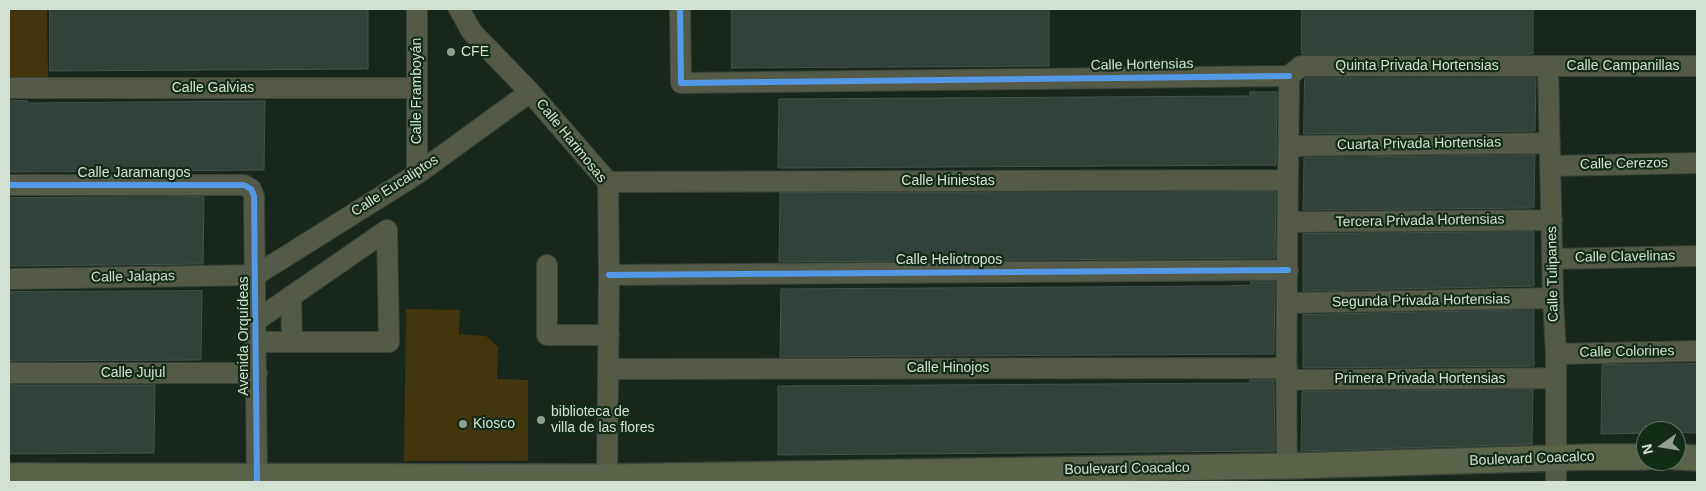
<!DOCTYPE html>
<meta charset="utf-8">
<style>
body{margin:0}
#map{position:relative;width:1706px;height:491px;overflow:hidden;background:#19261c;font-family:Helvetica,sans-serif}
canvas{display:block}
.frame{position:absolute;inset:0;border:10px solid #d3e1d4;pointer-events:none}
.north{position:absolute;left:1636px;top:421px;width:50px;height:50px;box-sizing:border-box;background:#132c18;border:1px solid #607463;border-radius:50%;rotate:257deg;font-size:14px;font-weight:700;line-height:20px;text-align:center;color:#d3e1d4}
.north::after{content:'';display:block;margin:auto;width:18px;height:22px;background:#92a094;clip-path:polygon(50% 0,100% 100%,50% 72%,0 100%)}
</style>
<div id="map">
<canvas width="1706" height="491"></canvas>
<div class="frame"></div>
<div class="north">N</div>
</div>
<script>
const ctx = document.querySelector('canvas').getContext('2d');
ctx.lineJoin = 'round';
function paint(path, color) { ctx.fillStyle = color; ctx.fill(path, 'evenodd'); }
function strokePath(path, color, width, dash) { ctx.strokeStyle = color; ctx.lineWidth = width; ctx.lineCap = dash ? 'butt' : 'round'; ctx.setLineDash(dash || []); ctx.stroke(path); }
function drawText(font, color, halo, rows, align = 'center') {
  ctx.font = font + ' Helvetica,sans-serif'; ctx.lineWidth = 4.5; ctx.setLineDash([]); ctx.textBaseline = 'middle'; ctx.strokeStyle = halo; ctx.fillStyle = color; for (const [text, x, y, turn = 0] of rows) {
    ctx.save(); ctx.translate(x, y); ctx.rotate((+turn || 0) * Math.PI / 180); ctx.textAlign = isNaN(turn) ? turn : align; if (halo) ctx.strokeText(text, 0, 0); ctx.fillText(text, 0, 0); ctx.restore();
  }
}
const green = new Path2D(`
 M9 9H47L48 77H9Z
 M406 309 460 310 459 334 486 336 498 347 497 379 528 380V461H404Z`);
const building = new Path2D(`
 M50 9H368V69L50 71Z
 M732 9H1049V66L732 68Z
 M1302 9H1533V54H1302Z
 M1305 78H1536L1535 131 1304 134Z
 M1250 92H1277L1276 165 778 168 779 99 1250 96Z
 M9 100 28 101 27 103 265 101 264 170 9 172Z
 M1535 155 1534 208 1303 210 1304 158Z
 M1276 192 1275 258 779 262 780 193Z
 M204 197 203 264 9 266V198Z
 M1534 232V286L1303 291V234Z
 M1251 282H1275L1274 354 780 357 781 289 1227 286 1251 285Z
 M202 291 201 360 9 361V292Z
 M1534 310V366L1303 368V315Z
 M1697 364V433L1646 431V433L1601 434 1602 365Z
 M1250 380H1274L1275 451 778 455V386L1250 383Z
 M9 385H155L154 453 9 454Z
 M1533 390 1532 444 1301 451 1302 392Z`);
const minor = new Path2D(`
 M459 9 472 32 530 92 608 182 609 275 607 482
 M680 9 681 83 1289 76
 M1548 66 1553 298 1556 354V482
 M1289 76 1301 66H1697
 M9 88H417
 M1289 146 1550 143
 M1551 166 1697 163
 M417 174V9
 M608 182 1288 180
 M9 185H244L251 189 254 196 257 482
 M1288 222 1552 220
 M1553 259 1697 256
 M547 265V335H609
 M256 275 417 174 530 92
 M609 275 1288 270
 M9 279 256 275
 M291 296 292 342
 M1288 303 1553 298
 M257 320 387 230 389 342H257
 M1556 354 1697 351
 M609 369 1287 368
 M9 373H257
 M1286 380 1555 378
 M1287 466C1285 336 1288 206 1289 76`);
const major = new Path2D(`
 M1676 457 1697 458
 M9 476 607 477 1287 466 1592 457H1646`);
const cycleway = new Path2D(`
 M680 9 681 83 1289 76
 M9 185H244L251 189 254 196 257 482
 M609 275 1288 270`);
const markers = [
 [451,52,5,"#92a094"],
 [541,420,5,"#92a094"],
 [463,424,5,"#92a094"]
];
const poiNames = [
 ["CFE",461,52],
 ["biblioteca de",551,412],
 ["villa de las flores",551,428],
 ["Kiosco",473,424]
];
const streetNames = [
 ["Calle Hortensias",1142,65,-1],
 ["Quinta Privada Hortensias",1417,66],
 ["Calle Campanillas",1623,66],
 ["Calle Galvias",213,88],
 ["Calle Framboyán",417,91,-90],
 ["Calle Harimosas",571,141,51],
 ["Cuarta Privada Hortensias",1419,144,-1],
 ["Calle Cerezos",1624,164,-1],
 ["Calle Jaramangos",134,173],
 ["Calle Hiniestas",948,181],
 ["Calle Eucaliptos",395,186,-33],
 ["Tercera Privada Hortensias",1420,221,-1],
 ["Calle Clavelinas",1625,257,-1],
 ["Calle Heliotropos",949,260],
 ["Calle Tulipanes",1553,274,-91],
 ["Calle Jalapas",133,277,-1],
 ["Segunda Privada Hortensias",1421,301,-1],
 ["Avenida Orquídeas",244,336,-90],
 ["Calle Colorines",1627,352,-1],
 ["Calle Hinojos",948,368],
 ["Calle Jujul",133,373],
 ["Primera Privada Hortensias",1420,379],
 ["Boulevard Coacalco",1532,459,-2],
 ["Boulevard Coacalco",1127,469,-1]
];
paint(green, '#41360e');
paint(building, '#33413b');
strokePath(building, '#44524b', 1);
strokePath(minor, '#38433a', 22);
strokePath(major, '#38433a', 28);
strokePath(minor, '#545a47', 20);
strokePath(major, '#5a624a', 25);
strokePath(cycleway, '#5399e6', 6);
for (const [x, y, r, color] of markers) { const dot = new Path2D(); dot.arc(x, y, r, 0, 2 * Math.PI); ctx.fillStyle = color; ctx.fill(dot); strokePath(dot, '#132c18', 2); }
drawText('14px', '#d3e1d4', '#132c18', poiNames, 'left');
drawText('14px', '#d3e1d4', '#132c18', streetNames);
</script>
